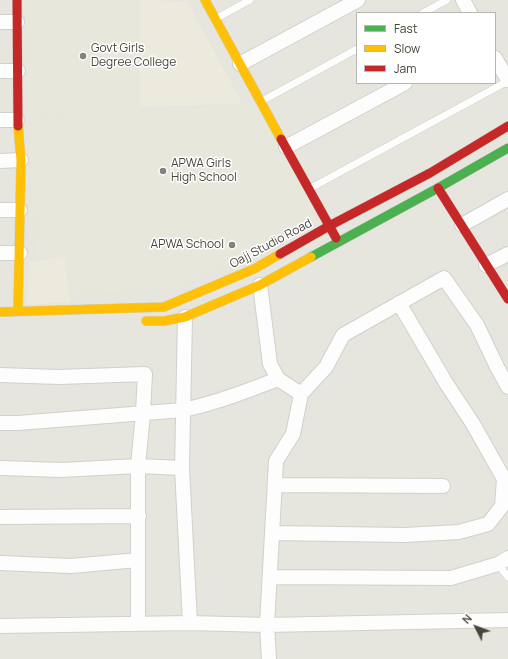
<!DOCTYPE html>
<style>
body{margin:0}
#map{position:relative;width:508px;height:659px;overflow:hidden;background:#f3f3ef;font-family:Manrope,sans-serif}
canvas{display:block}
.legend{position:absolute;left:356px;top:12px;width:140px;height:72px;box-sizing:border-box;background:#fff;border:1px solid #b6b5b1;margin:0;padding:5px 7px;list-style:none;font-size:12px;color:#49453b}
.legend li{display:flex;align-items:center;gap:8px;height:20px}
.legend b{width:20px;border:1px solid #b6b5b1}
.north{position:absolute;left:456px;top:607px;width:40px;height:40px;-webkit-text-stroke:3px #fff;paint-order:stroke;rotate:312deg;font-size:11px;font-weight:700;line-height:16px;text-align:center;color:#49453b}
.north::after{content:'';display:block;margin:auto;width:14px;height:18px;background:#49453b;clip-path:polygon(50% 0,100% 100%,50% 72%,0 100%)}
</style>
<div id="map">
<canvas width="508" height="659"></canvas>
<ul class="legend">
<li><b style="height:5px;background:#4caf50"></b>Fast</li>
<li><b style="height:5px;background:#ffc107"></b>Slow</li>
<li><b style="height:5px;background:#c62828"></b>Jam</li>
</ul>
<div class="north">N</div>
</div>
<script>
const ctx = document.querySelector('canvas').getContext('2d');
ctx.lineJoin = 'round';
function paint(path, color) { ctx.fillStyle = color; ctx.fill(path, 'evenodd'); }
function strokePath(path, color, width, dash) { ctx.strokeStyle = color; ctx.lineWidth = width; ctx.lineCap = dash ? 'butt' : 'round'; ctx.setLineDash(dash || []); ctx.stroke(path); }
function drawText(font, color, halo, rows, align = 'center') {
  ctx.font = font + ' Manrope,sans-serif'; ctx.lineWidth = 3; ctx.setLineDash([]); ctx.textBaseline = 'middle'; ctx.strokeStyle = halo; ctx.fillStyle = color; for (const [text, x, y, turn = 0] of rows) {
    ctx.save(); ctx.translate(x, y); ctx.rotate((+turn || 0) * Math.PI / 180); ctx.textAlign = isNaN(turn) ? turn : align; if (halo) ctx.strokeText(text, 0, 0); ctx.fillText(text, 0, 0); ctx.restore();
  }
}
const residential = new Path2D(`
 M0 0H508V659H0ZM357 13H495V83H357Z`);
const commercial = new Path2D(`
 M139 0 187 1 243 104 139 107Z
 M69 255 71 302 27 305 29 262Z`);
const education = new Path2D(`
 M25 0 140 1V111L257 102 322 221 184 287 68 296 66 255 35 259 29 121 132 112 27 120Z`);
const lane = new Path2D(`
 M423 13 447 0
 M217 18 250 0
 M262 101 357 49
 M309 189 508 81
 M498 564 508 577`);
const street = new Path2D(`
 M463 0 470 13
 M0 22H17
 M495 58 508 80
 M240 64 358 0
 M0 71H18
 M0 120H17
 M286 147 405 83
 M0 161 21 160
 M0 210H20
 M462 225 508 199
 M0 253H20
 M486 265 508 254
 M260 285 270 364 278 379 301 394 326 367 343 335 444 278 477 325 497 367 508 387
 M185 317 182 468 190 623
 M0 375 59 377 145 374 143 413 138 466V624
 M0 423H18L183 410C216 403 247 391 278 379
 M0 468 61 470 138 466 182 468
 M275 485 443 486
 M0 517 139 516
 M273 533 404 535 459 532 488 524 502 506 504 479 473 424 446 383 399 303
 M0 563 71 566 138 560
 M270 577 451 578 498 564 508 558
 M0 626 190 623 267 625 508 620
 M269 659 267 625 276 461 293 434 301 394`);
const fast = new Path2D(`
 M311 257 438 188 508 148`);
const slow = new Path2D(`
 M205 0 281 139
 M18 126 21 160 18 311
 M0 312 164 307 254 269 280 254
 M146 321H164L185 317 260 285 311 257`);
const jam = new Path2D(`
 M17 0 18 126
 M281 139 336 238
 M438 188 508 299
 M280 254 329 226 430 173 508 126`);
const markers = [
 [83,56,4,"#84827a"],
 [163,171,4,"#84827a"],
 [232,245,4,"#84827a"]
];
const poiNames = [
 ["Govt Girls",91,49],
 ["Degree College",91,63],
 ["APWA Girls",171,164],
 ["High School",171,178],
 ["APWA School",224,245,"right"]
];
const streetNames = [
 ["Oajj Studio Road",271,244,-28]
];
paint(residential, '#e6e5de');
paint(commercial, '#ece9dd');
paint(education, '#e8e7dc');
strokePath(lane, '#d1d0cc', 8);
strokePath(street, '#d1d0cc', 16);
strokePath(fast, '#d1d0c7', 10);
strokePath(slow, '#d1d0c7', 10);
strokePath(jam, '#d1d0c7', 10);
strokePath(lane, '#fdfdfd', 7);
strokePath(street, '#fdfdfd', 14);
strokePath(fast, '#4caf50', 9);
strokePath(slow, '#ffc107', 9);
strokePath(jam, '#c62828', 9);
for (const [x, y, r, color] of markers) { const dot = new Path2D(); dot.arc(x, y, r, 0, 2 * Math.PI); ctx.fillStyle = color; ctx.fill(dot); strokePath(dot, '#fff', 1.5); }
drawText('12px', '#49453b', '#fff', poiNames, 'left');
drawText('12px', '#49453b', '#fff', streetNames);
</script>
